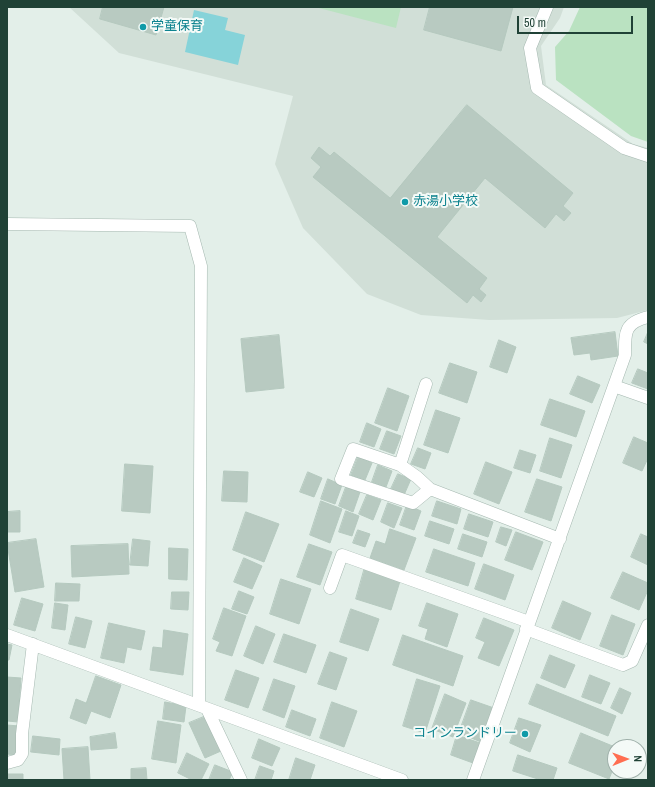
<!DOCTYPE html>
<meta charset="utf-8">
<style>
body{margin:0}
#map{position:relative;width:655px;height:787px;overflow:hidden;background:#e3efe9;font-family:"Archivo Narrow",sans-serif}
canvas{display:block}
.frame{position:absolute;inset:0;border:8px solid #204236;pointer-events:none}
.north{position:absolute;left:607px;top:739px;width:40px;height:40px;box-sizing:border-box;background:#f4faf7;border:1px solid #9fb0aa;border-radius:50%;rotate:89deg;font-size:11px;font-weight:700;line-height:16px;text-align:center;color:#204236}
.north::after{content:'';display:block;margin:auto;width:14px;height:18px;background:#ff6e51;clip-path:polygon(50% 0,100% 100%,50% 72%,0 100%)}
.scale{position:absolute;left:517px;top:16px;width:116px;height:18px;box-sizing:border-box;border:2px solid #204236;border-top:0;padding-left:5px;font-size:12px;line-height:14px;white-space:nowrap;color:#204236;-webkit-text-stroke:3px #f4faf7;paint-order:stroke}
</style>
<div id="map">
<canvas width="655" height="787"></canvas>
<div class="frame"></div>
<div class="north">N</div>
<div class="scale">50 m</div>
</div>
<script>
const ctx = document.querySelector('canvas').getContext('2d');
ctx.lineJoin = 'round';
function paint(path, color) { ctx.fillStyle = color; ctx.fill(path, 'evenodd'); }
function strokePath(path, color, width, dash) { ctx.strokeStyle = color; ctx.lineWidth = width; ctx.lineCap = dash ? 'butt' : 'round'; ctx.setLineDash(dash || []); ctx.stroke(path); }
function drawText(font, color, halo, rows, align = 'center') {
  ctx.font = font + ' "Archivo Narrow","Noto Sans JP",sans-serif'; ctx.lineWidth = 4; ctx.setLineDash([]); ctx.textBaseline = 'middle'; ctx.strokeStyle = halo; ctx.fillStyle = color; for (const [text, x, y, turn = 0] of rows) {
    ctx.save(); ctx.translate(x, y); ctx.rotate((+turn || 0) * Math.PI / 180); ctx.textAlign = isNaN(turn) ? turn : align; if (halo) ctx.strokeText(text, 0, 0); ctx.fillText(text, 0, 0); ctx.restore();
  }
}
const built = new Path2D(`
 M69 7H564L560 18 541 46 546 85 633 144 648 148V310L617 318 489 320 421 315 367 294 303 228 275 164 293 96 119 53Z`);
const green = new Path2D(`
 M315 7H401L396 28Z
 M580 7H648V142L631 136 556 80 555 47 569 31Z`);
const water = new Path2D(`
 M194 10 228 18 225 30 245 35 238 65 185 52Z`);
const building = new Path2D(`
 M103 7H164L156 35 100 19Z
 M430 7H513L501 51 424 30Z
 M467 105 573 193 563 206 571 213 564 221 556 214 545 228 485 178 437 237 487 278 479 289 486 295 481 302 473 295 467 303 313 177 321 167 311 158 319 147 330 156 334 152 390 198Z
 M615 332 618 356 591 360 590 353 574 355 571 338Z
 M648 332V344L644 342Z
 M279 335 284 388 246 392 241 339Z
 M499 340 516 347 507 373 490 367Z
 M450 363 477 372 467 403 439 393Z
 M638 369 648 373V389L632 383Z
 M578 376 600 385 592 403 570 394Z
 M388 388 409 396 397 431 375 423Z
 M550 399 585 411 576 437 541 425Z
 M436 410 460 418 448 453 424 445Z
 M367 423 381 429 374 447 360 442Z
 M387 431 401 436 394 454 380 449Z
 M634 437 648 443V458L642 471 623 463Z
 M550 438 572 445 561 478 540 471Z
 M418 448 431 453 425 469 411 464Z
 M520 450 536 455 530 473 514 468Z
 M358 457 372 463 365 480 351 475Z
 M486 462 512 472 499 504 474 494Z
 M125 464 153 466 150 513 122 511Z
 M378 465 392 471 386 487 372 482Z
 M224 471 248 472 247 502 222 501Z
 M308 472 322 478 314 497 300 492Z
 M398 474 411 479 404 495 391 489Z
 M328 479 342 485 335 504 321 499Z
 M537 479 562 487 551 521 525 512Z
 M346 487 360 492 353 512 339 506Z
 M367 495 381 500 373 520 359 514Z
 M321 501 342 509 330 543 310 535Z
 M437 501 461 509 457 524 432 516Z
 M388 503 402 508 394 528 381 522Z
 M407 505 421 511 414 530 400 525Z
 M20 511V532H7V512Z
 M346 511 359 516 352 536 339 532Z
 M246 512 279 524 264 562 233 550Z
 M469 514 493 522 488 537 464 529Z
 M430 521 454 529 449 544 425 536Z
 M501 527 512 530 506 546 496 542Z
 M390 529 416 538 404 570 370 558 376 541 385 544Z
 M358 530 370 534 365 547 353 543Z
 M516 532 543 542 532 570 505 560Z
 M463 534 487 542 482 557 458 549Z
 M641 534 648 537V565L631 557Z
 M36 539 44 587 15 592 7 543Z
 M133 539 150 541 148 566 130 565Z
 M128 544 129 574 72 577 71 546Z
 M309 544 332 552 320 585 297 577Z
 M169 548 188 549 187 580 169 579Z
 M434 549 475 563 468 586 426 572Z
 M244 558 262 566 252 589 234 582Z
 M484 564 514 575 505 600 475 589Z
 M365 567 401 578 391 610 356 599Z
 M623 572 648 583V590L639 610 611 598Z
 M281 579 311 589 299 624 270 614Z
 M56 583 80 584 79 601H55Z
 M239 591 254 597 247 614 232 609Z
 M172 592H189L188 610 171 609Z
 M22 598 43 604 35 631 14 625Z
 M563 601 591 613 580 640 552 628Z
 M55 603 68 605 65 630 52 628Z
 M427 603 458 614 447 647 425 639 428 629 419 626Z
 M224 608 246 616 232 656 216 651 220 642 213 639Z
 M351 609 379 619 368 651 340 642Z
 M612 615 635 624 623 655 600 646Z
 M76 617 92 621 85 648 69 644Z
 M484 618 514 630 499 666 478 658 485 642 476 638Z
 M109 623 145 631 141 650 127 647 124 663 101 658Z
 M256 626 275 634 263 664 244 656Z
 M164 630 188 634 183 675 150 670 153 647 162 648Z
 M284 634 316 645 306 673 274 662Z
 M403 635 463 656 453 686 393 665Z
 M7 644 12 645 9 660H7Z
 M330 652 347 658 336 690 318 684Z
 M550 655 575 665 565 688 541 678Z
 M236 670 259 678 248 708 225 700Z
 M590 675 610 683 601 704 582 697Z
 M96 676 121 685 110 718 91 711 86 724 70 718 76 699 86 703Z
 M7 677 21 678 18 722 7 721Z
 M274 679 295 686 284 718 263 710Z
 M417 679 440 686 425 733 403 726Z
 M537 684 616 716 608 736 529 704Z
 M620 688 631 693 622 714 611 708Z
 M445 694 466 703 453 737 432 729Z
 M471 700 494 708 481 742 459 733Z
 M165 702 186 706 184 722 163 719Z
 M332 702 357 711 344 747 320 738Z
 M292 710 316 719 310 736 286 727Z
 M206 716 221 751 205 758 189 723Z
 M519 718 541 725 530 752 510 743Z
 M158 721 181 725 176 763 152 759Z
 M7 725 19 726 17 755 7 754Z
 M115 733 117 748 91 750 90 737Z
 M581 733 615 747V764L609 779 569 763Z
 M457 735 480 743 473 763 451 755Z
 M33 736 60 739 59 755 31 752Z
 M259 739 280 748 272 766 252 758Z
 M88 747 90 780H64L62 749Z
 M187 753 209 764 201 780H192L178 773Z
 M518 755 557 768 553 780H541L513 771Z
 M296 758 315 765 310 780H289Z
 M215 765 233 772 229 780H209Z
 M260 766 274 771 271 780H255Z
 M146 768 147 780H131V769Z
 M7 774H23V780H7Z`);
const minor = new Path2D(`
 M547 7 530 48 537 88 624 148 648 156
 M7 224 190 226 201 266 199 705
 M614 386 648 398
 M400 465 426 384
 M430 489 413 503 341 479 353 449 400 465 417 477 430 489 560 539
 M330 588 342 555 529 622
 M526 629 623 665 632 661 648 625
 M7 635 402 780
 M207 709 241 780
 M7 763 18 760 22 754V734L33 644
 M473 780 625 355C625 332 624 323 648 317`);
const markers = [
 [143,27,4,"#0f9aa8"],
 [405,202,4,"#0f9aa8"],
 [525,734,4,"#0f9aa8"]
];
const cultureNames = [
 ["学童保育",151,27],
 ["赤湯小学校",413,202],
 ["コインランドリー",517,734,"right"]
];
paint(built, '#d1dfd7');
paint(green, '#bae2c1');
paint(water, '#86d3d9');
paint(building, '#b8cac1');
strokePath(building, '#b5c9bf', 1);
strokePath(minor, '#a5b8b0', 13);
strokePath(minor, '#fff', 12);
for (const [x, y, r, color] of markers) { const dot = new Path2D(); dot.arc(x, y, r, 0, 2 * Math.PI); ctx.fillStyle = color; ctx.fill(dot); strokePath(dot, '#f4faf7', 1.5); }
drawText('13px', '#0d838f', '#f4faf7', cultureNames, 'left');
</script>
